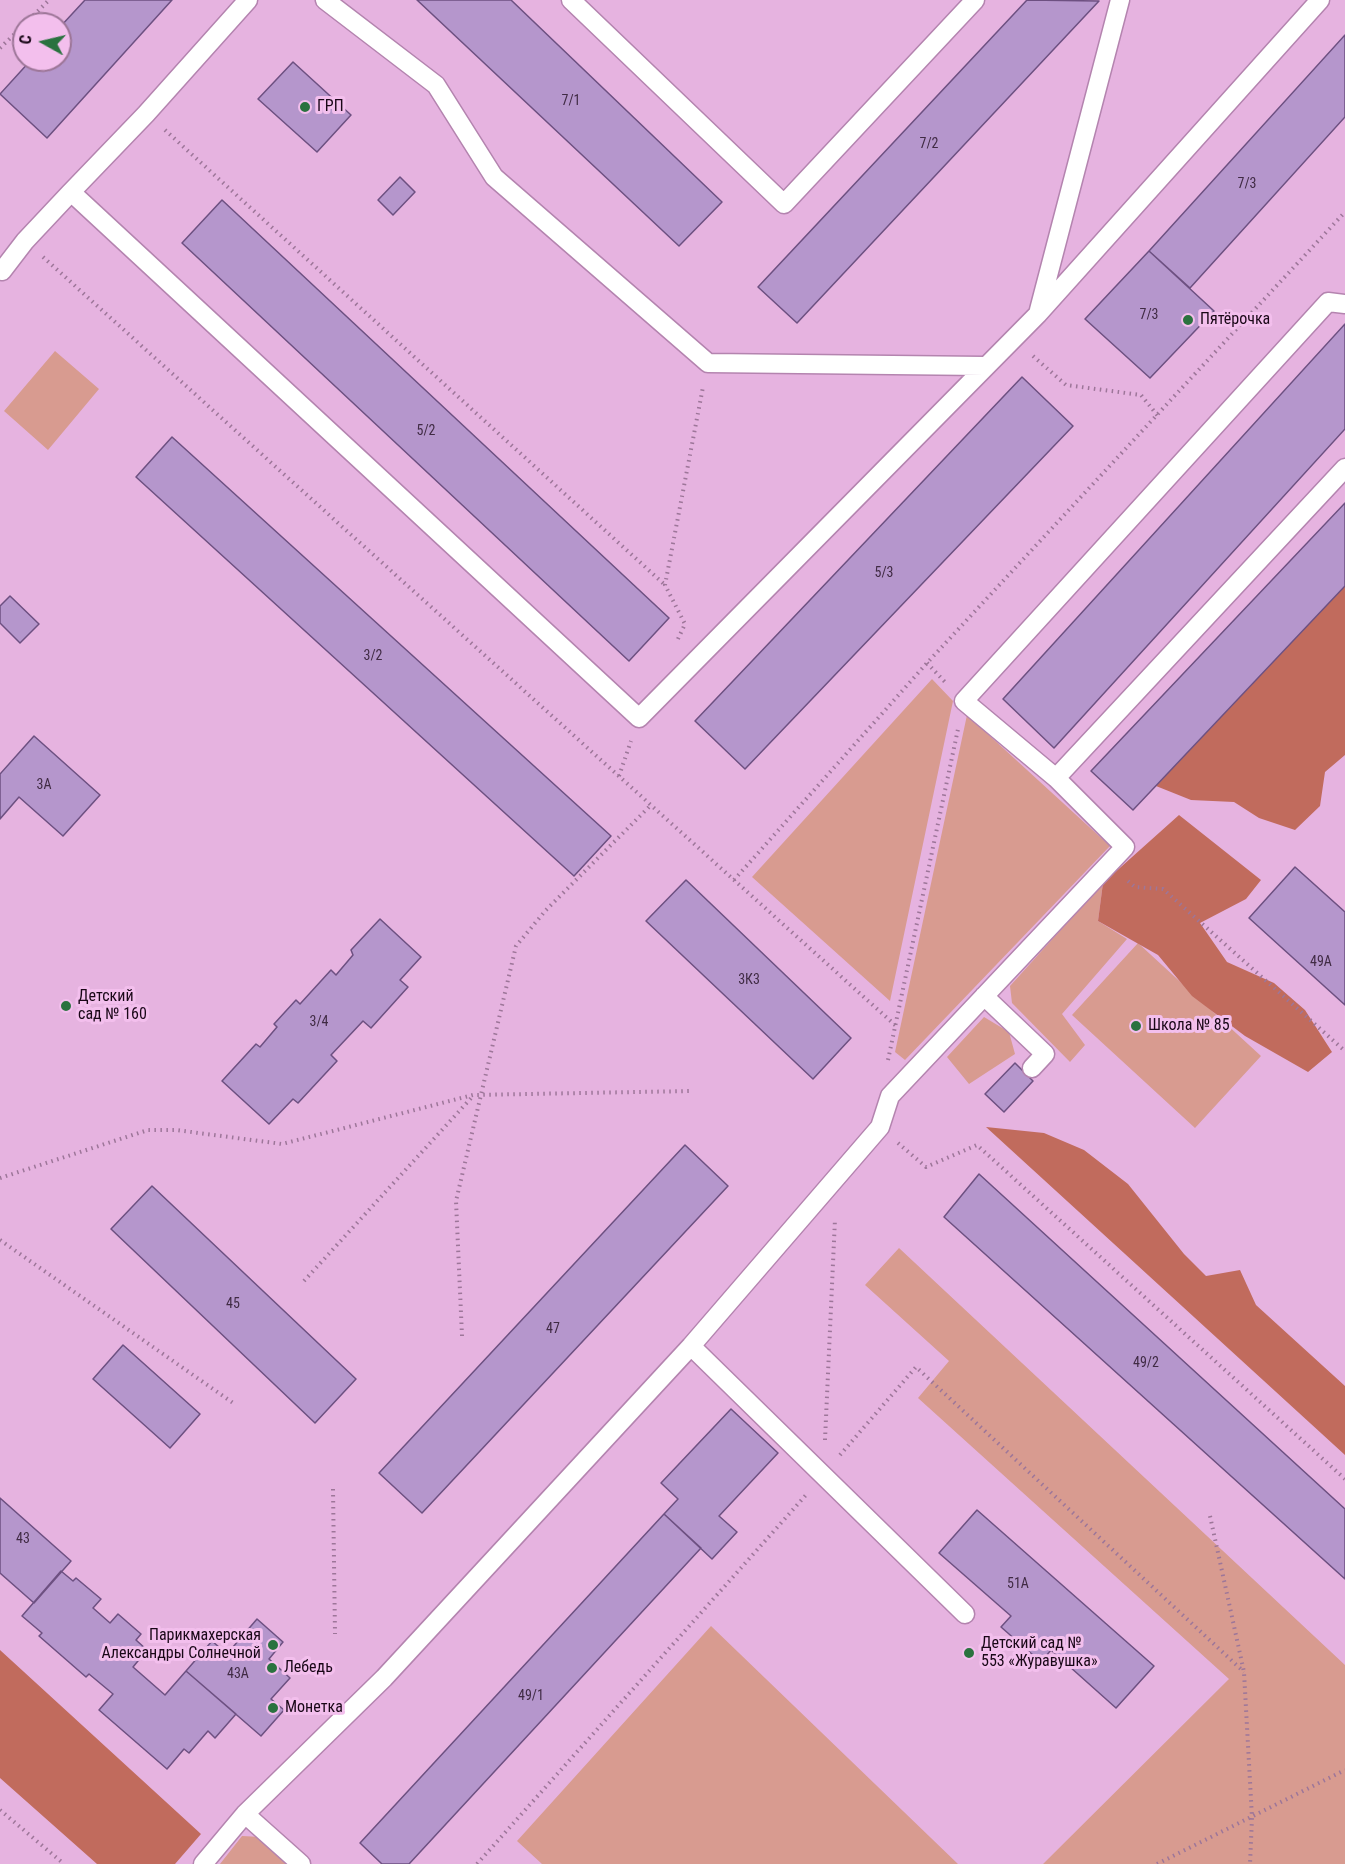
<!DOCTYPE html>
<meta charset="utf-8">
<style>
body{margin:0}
#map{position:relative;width:1345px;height:1864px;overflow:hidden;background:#e6b3e0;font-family:"Roboto Condensed",sans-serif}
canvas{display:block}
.north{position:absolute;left:12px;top:12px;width:60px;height:60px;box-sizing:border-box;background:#f3bfed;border:2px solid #9c7597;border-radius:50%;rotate:278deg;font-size:16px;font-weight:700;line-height:24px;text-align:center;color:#190717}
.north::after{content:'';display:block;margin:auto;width:21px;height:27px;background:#2a723f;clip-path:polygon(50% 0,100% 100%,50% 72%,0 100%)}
</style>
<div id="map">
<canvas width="1345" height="1864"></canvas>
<div class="north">С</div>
</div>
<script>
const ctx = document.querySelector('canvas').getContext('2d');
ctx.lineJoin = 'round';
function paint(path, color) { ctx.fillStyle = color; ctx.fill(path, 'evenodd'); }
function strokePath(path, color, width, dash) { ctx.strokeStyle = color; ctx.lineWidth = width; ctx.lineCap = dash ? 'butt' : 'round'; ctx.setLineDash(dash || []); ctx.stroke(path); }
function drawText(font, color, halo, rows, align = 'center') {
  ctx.font = font + ' "Roboto Condensed",sans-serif'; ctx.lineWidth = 6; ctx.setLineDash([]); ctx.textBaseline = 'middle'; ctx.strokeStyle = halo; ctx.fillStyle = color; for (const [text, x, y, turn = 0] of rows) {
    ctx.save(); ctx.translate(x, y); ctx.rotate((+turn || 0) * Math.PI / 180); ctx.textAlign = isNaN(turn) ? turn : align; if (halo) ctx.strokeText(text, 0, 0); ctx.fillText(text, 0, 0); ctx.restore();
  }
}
const green = new Path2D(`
 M55 351 99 389 48 450 4 411Z
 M932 679 953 701 890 1001 752 877Z
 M967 715 1110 846 905 1060 895 1052Z
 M1103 883 1098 921 1127 939 1062 1014 1085 1045 1070 1062 1012 1003 1010 986Z
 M1138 943 1261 1056 1195 1128 1072 1015Z
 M984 1017 1009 1032 1015 1054 969 1084 947 1057Z
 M899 1248 1345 1665V1864H1043L1229 1679 918 1398 949 1361 865 1285Z
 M711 1626 958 1864H542L517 1841Z
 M242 1836 261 1837 290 1864H220Z`);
const forest = new Path2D(`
 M1345 586V755L1325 772 1320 806 1295 830 1259 818 1234 802 1191 800 1156 786Z
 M1179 815 1261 880 1246 899 1200 923 1227 962 1274 983 1305 1010 1332 1052 1308 1072 1245 1036 1192 996 1158 955 1098 921 1103 883Z
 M986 1127 1044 1133 1084 1150 1128 1184 1184 1254 1206 1276 1240 1270 1256 1305 1345 1386V1455Z
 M0 1650 201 1834 175 1864H97L0 1778Z`);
const building = new Path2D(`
 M85 0H172L47 138 0 94 31 60H60V27Z
 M417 0H511L722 202 679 246Z
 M1027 0 1099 1 797 323 758 287Z
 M1345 35V117L1190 288 1149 251Z
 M293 62 351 115 317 152 258 99Z
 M400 177 415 192 393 215 378 200Z
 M222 200 669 618 629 661 182 243Z
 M1149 251 1214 311 1150 378 1085 319Z
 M1345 324V429L1054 748 1003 699Z
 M1022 377 1073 426 745 769 695 721Z
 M172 437 611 836 574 876 136 477Z
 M1345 503V586L1133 810 1091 771Z
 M10 596 39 624 20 643 0 623V606Z
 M34 736 100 795 63 836 19 797 0 819V774Z
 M1295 867 1345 912V1005L1249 918Z
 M686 880 851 1038 813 1079 646 921Z
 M380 919 421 957 400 980 408 987 371 1028 363 1021 331 1055 337 1061 298 1103 293 1099 269 1124 222 1081 256 1044 260 1047 277 1027 274 1024 296 1000 300 1004 331 970 336 975 353 955 351 950Z
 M1015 1063 1033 1081 1004 1112 985 1094Z
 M685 1145 728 1186 422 1513 379 1473Z
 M979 1174 1345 1509V1579L944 1217Z
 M152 1186 356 1379 315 1423 111 1229Z
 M123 1345 200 1414 170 1448 93 1379Z
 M731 1409 778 1453 719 1516 737 1532 712 1559 664 1514 678 1499 661 1483Z
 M0 1498 71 1561 34 1603 0 1573Z
 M977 1510 1154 1666 1116 1708 1051 1650 1041 1662 1001 1627 1011 1616 939 1553Z
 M664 1514 701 1548 409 1864H382L360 1843Z
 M61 1571 73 1581 76 1578 101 1599 93 1608 110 1623 118 1614 141 1634 136 1640 147 1650 133 1667 165 1695 186 1671 236 1714 215 1738 208 1731 189 1753 184 1749 167 1769 99 1710 113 1694 89 1674 86 1677 39 1636 42 1633 22 1616Z
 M257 1619 283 1642 269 1659 290 1678 271 1699 284 1710 261 1736 186 1671 212 1641 227 1654Z`);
const path = new Path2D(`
 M25 24 49 0
 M0 48 24 25
 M165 130 665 585
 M43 257 896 1026
 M1033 356 1066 385 1141 395 1158 416
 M678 639 685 624 665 585 703 387
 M927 663 945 682
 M619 776 631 741
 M734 880 927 663 1345 212
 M1128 881 1135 887 1163 889 1345 1051
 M888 1060 958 729
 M898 1143 926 1167 977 1145 1345 1479
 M0 1178 148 1130H176L282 1144 473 1095 692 1091
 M0 1240 236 1405
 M304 1281 473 1096
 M462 1336 456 1201 516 946 546 910 651 805
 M825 1440 835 1219
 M840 1455 916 1367 1244 1672
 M333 1489 335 1634
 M1210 1516 1244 1672 1252 1818 1250 1864
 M0 1810 64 1864
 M477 1864 806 1495
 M1157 1864 1345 1770`);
const lane = new Path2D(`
 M325 0 436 85 494 177 708 363 984 366
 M571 0 784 204 975 0
 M71 192 146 114 248 0
 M0 270 2 271 25 241 71 192 639 718 1038 314 1320 0
 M1039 310 1120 0
 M1345 468 1056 778 964 701 1328 302 1345 304
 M984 996 1045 1054 1032 1068
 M691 1346 965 1614
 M245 1814 301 1864
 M203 1864 245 1814 384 1678 691 1346 880 1127 890 1096 1125 847 1056 778`);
const markers = [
 [305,107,6,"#2a723f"],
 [1188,320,6,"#2a723f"],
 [66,1006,6,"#2a723f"],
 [1136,1026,6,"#2a723f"],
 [273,1645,6,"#2a723f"],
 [969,1653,6,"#2a723f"],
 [272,1668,6,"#2a723f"],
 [273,1708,6,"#2a723f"]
];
const numberNames = [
 ["7/1",571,101],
 ["7/2",929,144],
 ["7/3",1247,184],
 ["7/3",1149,315],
 ["5/2",426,431],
 ["5/3",884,573],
 ["3/2",373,656],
 ["3А",44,785],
 ["49А",1321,962],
 ["3К3",749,980],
 ["3/4",319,1022],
 ["45",233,1304],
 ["47",553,1329],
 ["49/2",1146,1363],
 ["43",23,1539],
 ["51А",1018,1584],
 ["43А",238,1674],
 ["49/1",531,1696]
];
const poiNames = [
 ["ГРП",317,107],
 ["Пятёрочка",1200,320],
 ["Детский",78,997],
 ["сад № 160",78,1015],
 ["Школа № 85",1148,1026],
 ["Парикмахерская",261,1636,"right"],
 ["Александры Солнечной",261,1654,"right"],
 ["Детский сад №",981,1644],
 ["553 «Журавушка»",981,1662],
 ["Лебедь",284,1668],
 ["Монетка",285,1708]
];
paint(green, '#d89b90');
paint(forest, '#c16b5d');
paint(building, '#b596cc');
strokePath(building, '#6d5081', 1.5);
strokePath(lane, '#b484af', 21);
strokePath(path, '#9d7699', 4, [1.5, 4.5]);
strokePath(lane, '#fff', 18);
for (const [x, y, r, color] of markers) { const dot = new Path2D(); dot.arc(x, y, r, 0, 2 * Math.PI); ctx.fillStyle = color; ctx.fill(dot); strokePath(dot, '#f3bfed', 2); }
drawText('14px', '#402b44', null, numberNames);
drawText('16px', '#190717', '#f3bfed', poiNames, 'left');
</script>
